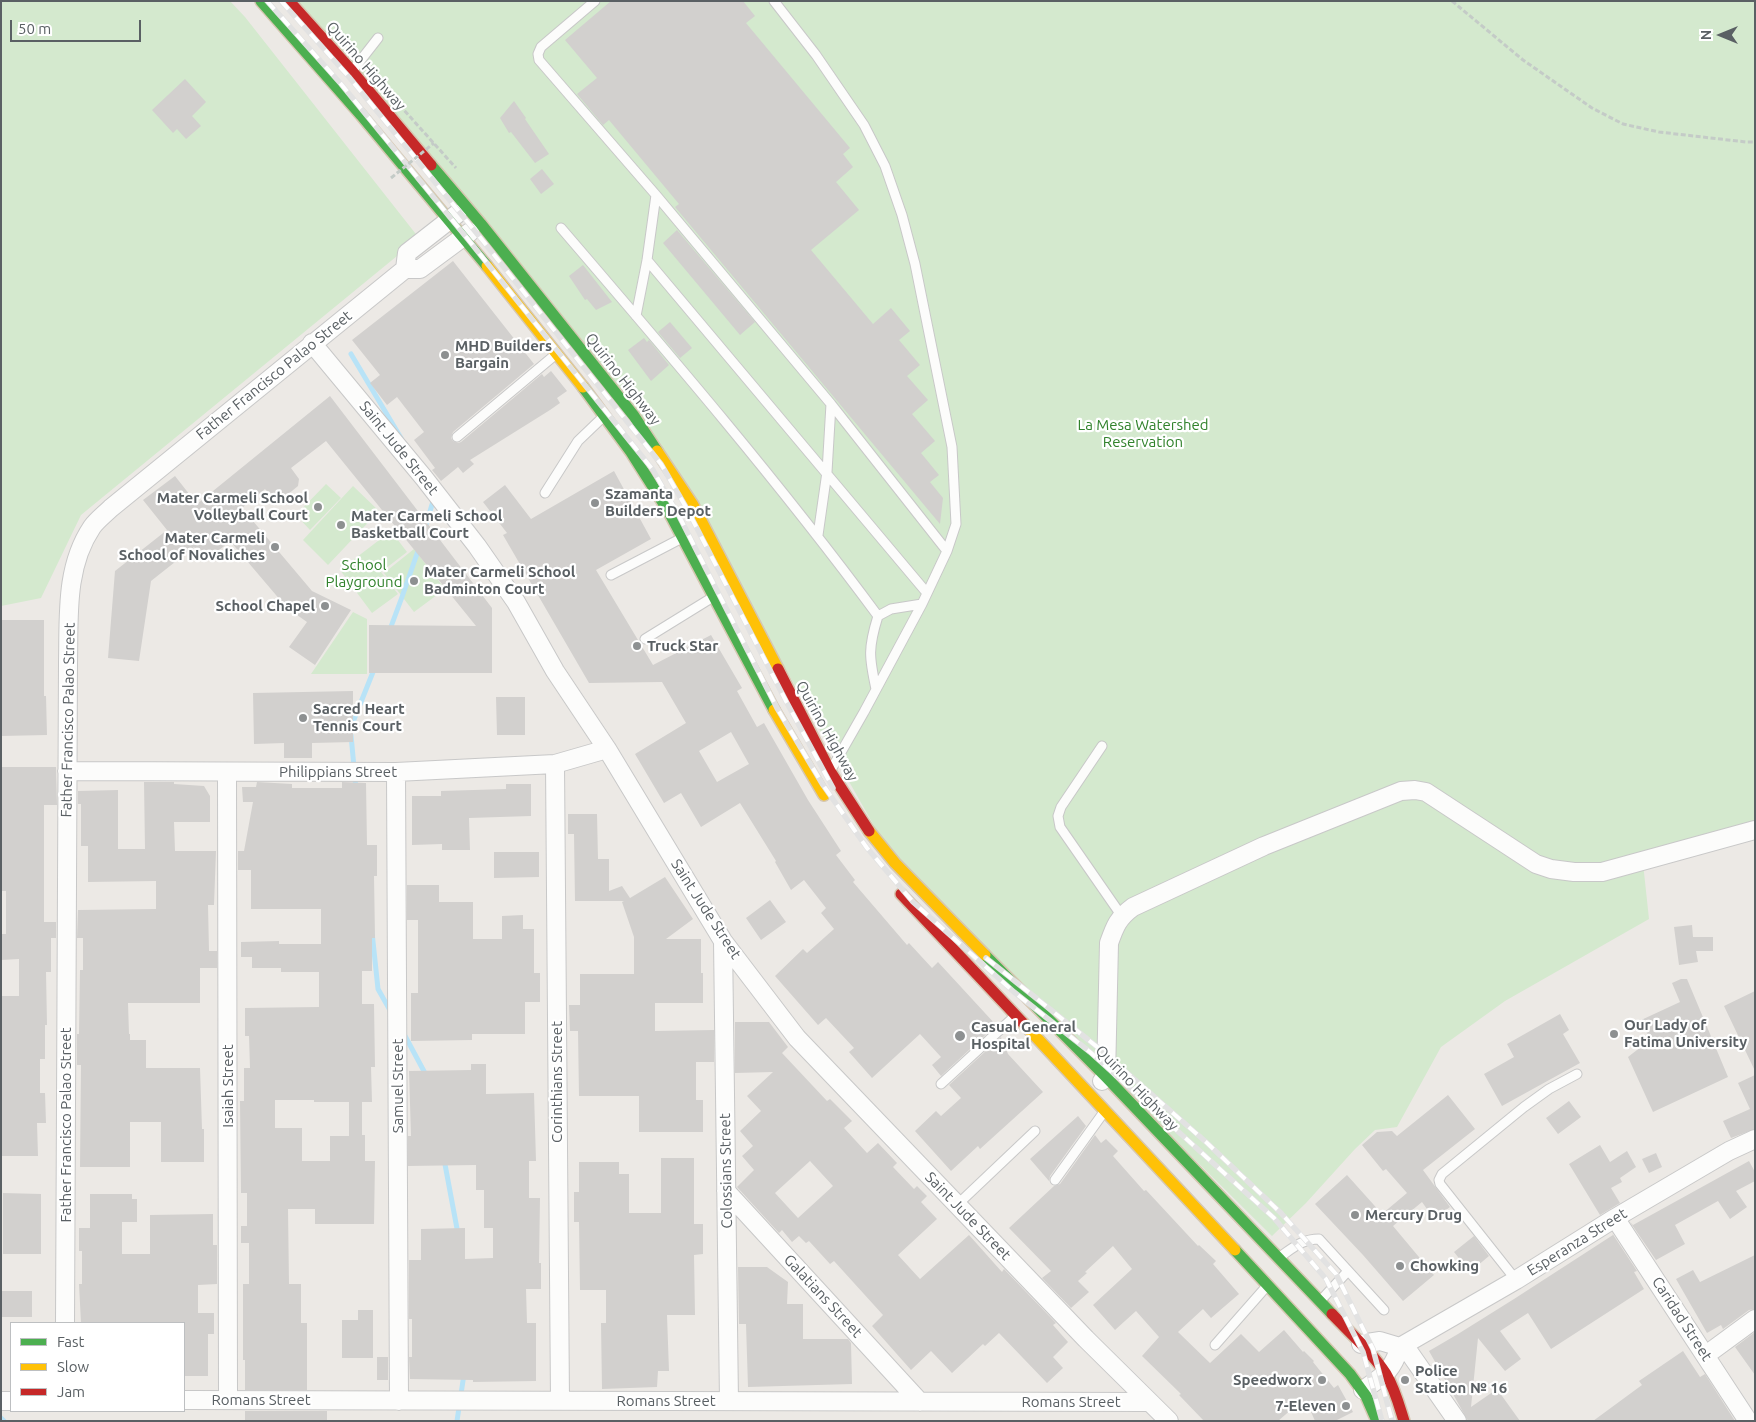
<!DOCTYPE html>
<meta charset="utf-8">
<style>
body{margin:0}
#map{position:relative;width:1756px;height:1422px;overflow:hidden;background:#ece9e5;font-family:Ubuntu,sans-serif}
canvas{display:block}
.frame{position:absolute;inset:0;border:2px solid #5a6064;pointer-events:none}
.legend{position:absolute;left:10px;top:1322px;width:175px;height:90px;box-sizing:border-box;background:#fff;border:1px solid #bdbfc1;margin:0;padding:6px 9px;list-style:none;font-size:15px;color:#5a6064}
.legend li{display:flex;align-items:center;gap:10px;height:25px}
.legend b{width:25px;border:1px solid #bdbfc1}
.north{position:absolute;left:1696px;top:10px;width:50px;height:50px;-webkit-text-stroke:4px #fff;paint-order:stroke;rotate:270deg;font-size:14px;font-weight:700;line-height:20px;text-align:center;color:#5a6064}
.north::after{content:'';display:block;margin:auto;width:18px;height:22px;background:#5a6064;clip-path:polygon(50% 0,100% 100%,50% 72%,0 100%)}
.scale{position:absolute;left:10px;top:20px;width:131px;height:22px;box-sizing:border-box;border:2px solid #5a6064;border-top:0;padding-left:6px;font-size:15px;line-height:18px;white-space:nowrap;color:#5a6064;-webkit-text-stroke:4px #fff;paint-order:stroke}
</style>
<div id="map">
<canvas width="1756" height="1422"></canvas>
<div class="frame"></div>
<ul class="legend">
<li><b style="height:6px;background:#4caf50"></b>Fast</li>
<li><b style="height:6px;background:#ffc107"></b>Slow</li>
<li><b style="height:6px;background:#c62828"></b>Jam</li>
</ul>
<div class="north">N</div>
<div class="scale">50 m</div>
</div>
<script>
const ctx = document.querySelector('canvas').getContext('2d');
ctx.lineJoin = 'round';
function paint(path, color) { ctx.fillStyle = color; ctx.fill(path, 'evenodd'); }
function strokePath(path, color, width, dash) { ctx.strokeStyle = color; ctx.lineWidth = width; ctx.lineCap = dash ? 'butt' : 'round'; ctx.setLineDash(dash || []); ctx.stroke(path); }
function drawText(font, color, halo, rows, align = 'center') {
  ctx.font = font + ' Ubuntu,sans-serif'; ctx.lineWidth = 4.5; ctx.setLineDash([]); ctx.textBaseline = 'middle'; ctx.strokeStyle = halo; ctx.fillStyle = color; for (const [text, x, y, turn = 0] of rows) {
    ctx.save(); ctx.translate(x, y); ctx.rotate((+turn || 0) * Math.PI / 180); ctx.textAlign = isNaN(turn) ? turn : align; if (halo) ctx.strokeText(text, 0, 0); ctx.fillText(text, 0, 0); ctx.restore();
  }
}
const green = new Path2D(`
 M1 1H230L245 17 419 238 81 515 41 598 1 606Z
 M289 1H1755V834L1643 863 1649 919 1505 1001 1441 1047 1397 1127 1375 1130 1355 1149 1306 1203 1272 1236 895 863 693 505Z
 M326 484 341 498 310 530 296 515Z
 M353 486 379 511 328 565 303 540Z
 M391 531 407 552 381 572 398 594 372 613 340 570Z
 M414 549 445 589 414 612 384 573Z
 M353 612 367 619V674H311Z`);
const stream = new Path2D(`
 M351 354 401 438
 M425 528 434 498
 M389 632 402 597 419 548
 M351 727 375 667
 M351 735 356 789
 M372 932 378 989 391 1012
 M404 1034 426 1075
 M444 1159 458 1234
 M1 1418 4 1421
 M457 1421 464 1374`);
const building = new Path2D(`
 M611 1H743L755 16 746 23 850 148 843 154 853 167 836 182 859 210 811 250 873 324 891 308 910 331 899 340 920 365 907 376 928 400 912 414 935 441 921 453 939 475 930 482 943 498 940 524 675 207 679 204 609 120 603 125 577 94 597 78 565 40Z
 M185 79 206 102 192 116 201 126 186 139 177 129 173 133 152 110Z
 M514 101 526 118 525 119 549 154 535 163 511 132 509 133 500 118Z
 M542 169 554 184 541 194 530 179Z
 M677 230 755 322 740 335 663 243Z
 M453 261 534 364 453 432 451 438 453 441 458 443 461 442 542 374 544 377 551 371 567 391 557 398 560 403 550 410 470 460 474 464 463 473 458 467 441 481 432 470 435 468 414 440 424 432 397 397 387 405 370 383 380 375 352 340Z
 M583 265 612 302 596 310 587 299 585 300 569 276Z
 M670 322 692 348 680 358 658 332Z
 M644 338 647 342 649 340 669 365 651 381 628 350Z
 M330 396 492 608V673H369V625L476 626 326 441 291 468 299 479 298 486 281 500 273 499 265 489 242 508 312 591 351 610 315 665 289 647 307 622 287 608 230 541 206 561 194 547 151 581 139 661 108 658 115 571 167 530 143 500 175 476 197 504Z
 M614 471 651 539 596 570 653 665 711 635 742 688 737 691 757 727 764 723 808 800 841 851 836 855 855 880 853 882 907 945 909 943 932 968 938 962 996 1025 941 1076 932 1065 941 1057 920 1034 872 1078 849 1052 854 1048 826 1018 818 1025 775 976 803 949 807 953 834 929 821 913 826 908 804 880 791 890 775 862 776 861 740 803 701 827 681 793 664 803 635 754 686 723 662 682 589 683 503 535 507 533 483 502 505 485 531 519ZM731 732 749 764 717 782 699 751Z
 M1 620H44V696H46L47 735 1 736Z
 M353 691V742L312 743V758H284V743L254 744 253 693Z
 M496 697H525V735H497Z
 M1 767H56L57 805H44V922H56V938H51V972H46L47 1025H45V1059H40V1093H45L46 1123H37L38 1156H1V996H19V959L1 960V934H6V891H1Z
 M144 782H174V784L204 786 210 796V822H174L175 851H216L214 905H208L209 951H217V968H200V1003H128L129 1034H130V1040H146V1068H200L202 1129H204V1162H161V1122H130V1167H80L81 1065H77V1034H79L80 970H83V938H77L78 910 156 909V881L88 882V846H81V804H78V791L118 790V849H145Z
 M257 782 292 784V788H342V782L366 783 367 845H377V876H374L375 938H372V971H362V1004H374L375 1067H371L372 1102H362V1135H365V1161H375L374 1224H315V1209H288L289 1284H301V1323H307V1390H245V1360H243V1284H249V1243H241V1226H247V1193H241L240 1101H244V1068H250L249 1036H245V1008L319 1007V972H281V968H252V957H241V942L279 941V944H321V909H251V870H238V851H244L253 802H243L242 787H256ZM275 1100H314V1102H349V1136H330V1161H302V1128H275Z
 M506 784H531V816L469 818 470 850H442V844L412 845V796H441V791L506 789Z
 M568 814H597L598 859H609V891L622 886 630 898 665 877 693 919 666 939H701V973H703V1003H655V1031L714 1030V1062H696V1100H703V1132H639V1096H579L578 1031H570L569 1005H580V974H634V937L622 902 624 901H575L574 834H568Z
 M494 852H539V877L494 878Z
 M407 885H439V902H473V939H502V916L523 915V929H534V973H540V1002H525V1034H472V1040L411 1041V993H418V920H407Z
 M770 900 786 922 761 940 746 918Z
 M1692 925 1693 937H1713V951H1696L1698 962 1679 965 1674 927Z
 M1681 979H1687L1728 1077 1653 1112 1628 1057 1651 1039 1639 1021 1680 1002 1672 983Z
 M1755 991V1071L1724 1006Z
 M1560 1014 1569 1030 1563 1034 1580 1063 1502 1106 1484 1074 1514 1057 1507 1044Z
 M735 1022H769L788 1047 782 1053 827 1101 830 1099 852 1121 844 1128 867 1153 878 1143 897 1163 893 1167 914 1189 917 1186 927 1196 921 1202 937 1219 898 1255 920 1279 969 1235 1002 1272 1004 1269 1056 1323 1053 1325 1068 1342 1053 1357 1063 1368 1047 1383 999 1333 985 1346 983 1344 952 1373 931 1351 911 1370 872 1326 883 1315 834 1261 830 1264 809 1241 806 1243 799 1236 792 1242 782 1230 779 1233 737 1187 754 1170 742 1156 753 1146 740 1131 761 1111 747 1096 773 1072 735 1073ZM810 1161 833 1186 798 1218 775 1193Z
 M1001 1037 1008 1054 1043 1092 980 1149 978 1146 951 1171 915 1131 936 1111 941 1116 961 1098 949 1085Z
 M471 1064H486V1094L534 1093 536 1161H529V1198H540L539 1263H541V1289H526L527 1323H536V1381L473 1382V1380L410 1379 409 1357H412V1319H409V1260H421V1229L465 1228V1259L493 1258V1228H484V1190H476V1165L408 1166V1136H411L409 1071 471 1070Z
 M1755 1075V1129L1731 1138 1723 1121 1750 1109 1738 1083Z
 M1448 1095 1475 1129 1423 1170 1450 1207 1434 1219 1422 1202 1393 1226 1434 1275 1403 1301 1363 1255 1315 1204 1347 1175 1382 1214 1407 1193 1386 1169 1383 1171 1362 1145 1377 1132 1392 1131 1397 1136Z
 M1569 1101 1581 1117 1558 1134 1546 1118Z
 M1078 1116 1086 1126 1050 1176 1049 1181 1030 1159Z
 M1095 1135 1101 1143 1106 1139 1118 1151 1113 1156 1144 1191 1146 1190 1198 1246 1199 1245 1216 1261 1213 1264 1239 1294 1211 1318 1203 1309 1178 1332 1210 1363 1241 1334 1259 1352 1284 1330 1303 1352 1304 1351 1314 1361 1313 1362 1334 1388 1338 1385 1353 1412 1335 1421H1315L1308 1405 1304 1407 1300 1402 1278 1421H1204L1179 1395 1181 1394 1142 1356 1159 1337 1136 1311 1115 1330 1093 1305 1132 1269 1113 1246 1085 1272 1087 1273 1078 1281 1089 1292 1071 1308 1042 1278 1051 1271 1009 1228 1054 1186 1060 1184Z
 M1600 1145 1610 1162 1627 1151 1636 1167 1620 1178 1622 1182 1611 1188 1620 1203 1600 1215 1569 1164Z
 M1656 1153 1662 1167 1649 1173 1642 1159Z
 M661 1158H694V1224H703V1254L694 1255 695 1315H667L669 1371H658L657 1387 602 1389 601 1323H606V1290H580L579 1222H574V1192H579V1162H619V1174H629V1213H661Z
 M1749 1161 1755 1172V1181L1736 1191 1747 1207 1730 1219 1718 1201 1675 1225 1685 1244 1656 1260 1630 1222 1633 1225Z
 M3 1193 41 1194V1254H3Z
 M90 1194H132V1199H137V1222H122V1254H150V1215L213 1214V1245H217V1284L198 1285V1313H214V1334H208V1376H184V1323H148V1322L81 1323 79 1284H82V1251H79V1228H90Z
 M1612 1233 1637 1271 1634 1272 1644 1289 1551 1349 1528 1313 1500 1331 1521 1359 1505 1371 1478 1338 1471 1407 1497 1389 1520 1421H1468L1429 1351 1458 1334 1514 1299 1613 1235Z
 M1474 1236 1489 1256 1470 1272 1454 1252Z
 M1755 1255V1309L1749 1310 1723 1329 1721 1325 1707 1333 1676 1279 1693 1270 1700 1282Z
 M738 1267H767L788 1282 787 1304H803V1339H848L851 1343 852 1384 748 1387 746 1324H739Z
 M1 1291H32V1317H1Z
 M358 1310H373V1358H342V1320H358Z
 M1755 1332V1375L1735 1347Z
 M1683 1351 1700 1377 1705 1374 1735 1421H1593L1642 1385 1639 1381Z
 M377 1357H388V1380H377Z
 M245 1411H327V1421H245Z`);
const path = new Path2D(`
 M1452 1 1523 60 1592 108 1623 124 1659 132 1746 142H1755`);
const lane = new Path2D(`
 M595 1 541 47 538 54 539 60 656 195 831 404 947 551
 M774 1 816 55 864 125 885 166 902 215 915 264 952 447 956 524 947 551 922 604 864 712 832 768
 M353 70 378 38
 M561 228C670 355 779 482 878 616 868 648 869 657 876 689
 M647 260 927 593
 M636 316 647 260 656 195
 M457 437 555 355
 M545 493 578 441 602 418
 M818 535 827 472 831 404
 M611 575 682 538
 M878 616 891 609 922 604
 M645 639 713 597
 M1102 746 1061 807 1058 816 1060 827 1121 915
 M941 1084 1015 1016
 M1055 1180 1104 1112
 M957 1205 1035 1131
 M1281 1256C1294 1247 1303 1239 1319 1239L1384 1310
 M1516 1280 1440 1184 1439 1180 1442 1174 1524 1107 1549 1089 1577 1074
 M1322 1299 1348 1271
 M1215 1345 1266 1287`);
const street = new Path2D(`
 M405 269 407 253 457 214
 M312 343 424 478 477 546 516 602 555 671 607 749 723 941 797 1038 1086 1339 1169 1421
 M555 764 560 1401
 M67 771 396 772 555 764 607 749
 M227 772 228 1400
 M396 772 399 1401
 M723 941 729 1401
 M1102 1081 1106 1077 1109 943C1115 926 1118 918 1133 907L1264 846 1401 791 1415 790 1426 792 1536 864 1551 869 1574 872H1602L1755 830
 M726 1191 920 1402
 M1615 1218 1748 1421
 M65 1323 68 663C69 616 65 567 92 527 97 520 105 514 111 508L405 269H420L470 232
 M1361 1344 1380 1341 1400 1347
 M1404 1345 1457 1421
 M1706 1355 1755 1319
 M1363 1390C1384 1375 1391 1373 1400 1347L1516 1280 1615 1218 1729 1151 1755 1139
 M184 1400 1149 1402
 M1 1401H11`);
const fast = new Path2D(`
 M261 1 361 115 487 266
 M431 165 481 224 634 416 657 451
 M583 387 631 452 669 512 774 710
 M985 955 1106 1077 1332 1314
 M1235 1250 1350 1374 1366 1396 1377 1421`);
const slow = new Path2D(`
 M487 266 583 387
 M657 451 693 505 778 669
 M774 710 824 795
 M869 831 895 863 985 955
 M1023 1023 1235 1250`);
const jam = new Path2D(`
 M289 1 352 71 431 165
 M778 669 830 771 869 831
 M901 894 1023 1023
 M1332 1314C1350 1333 1372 1352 1386 1374 1395 1389 1399 1405 1404 1421`);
const rail = new Path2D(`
 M267 1 341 84 471 243 653 470 678 514 777 708 823 785 867 848 913 902 1014 992 1090 1052 1274 1218 1326 1279 1363 1352 1382 1421
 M281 1 349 77 479 236 661 464 687 509 787 703 833 788
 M986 958 1101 1050 1206 1142 1281 1213 1336 1274 1373 1349 1392 1421`);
const pathBridge = new Path2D(`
 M387 86 371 68 368 70 456 168
 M391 178 434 143`);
const markers = [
 [445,355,5,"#8d9091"],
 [595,503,5,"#8d9091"],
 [318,507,5,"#8d9091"],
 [341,525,5,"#8d9091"],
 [275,547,5,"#8d9091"],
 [414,581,5,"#8d9091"],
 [325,606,5,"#8d9091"],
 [637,646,5,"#8d9091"],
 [303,718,5,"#8d9091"],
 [1614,1034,5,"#8d9091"],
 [960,1036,6,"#8d9091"],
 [1355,1215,5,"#8d9091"],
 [1400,1266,5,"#8d9091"],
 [1322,1380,5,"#8d9091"],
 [1405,1380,5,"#8d9091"],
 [1346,1406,5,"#8d9091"]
];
const streetNames = [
 ["Quirino Highway",366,66,49],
 ["Father Francisco Palao Street",274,375,-39],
 ["Quirino Highway",623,379,52],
 ["Saint Jude Street",399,448,51],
 ["Father Francisco Palao Street",68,720,-89],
 ["Quirino Highway",827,731,61],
 ["Philippians Street",338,772],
 ["Saint Jude Street",706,909,57],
 ["Corinthians Street",557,1082,-90],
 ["Isaiah Street",228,1086,-90],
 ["Samuel Street",398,1086,-90],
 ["Quirino Highway",1137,1088,46],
 ["Father Francisco Palao Street",66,1125,-90],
 ["Colossians Street",726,1171,-91],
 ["Saint Jude Street",968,1216,46],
 ["Esperanza Street",1577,1242,-32],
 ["Galatians Street",823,1296,47],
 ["Caridad Street",1682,1319,57],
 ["Romans Street",261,1400],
 ["Romans Street",666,1401],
 ["Romans Street",1071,1402]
];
const poiNames = [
 ["MHD Builders",455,346],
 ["Bargain",455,363],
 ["Szamanta",605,494],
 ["Builders Depot",605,511],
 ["Mater Carmeli School",308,498,"right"],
 ["Volleyball Court",308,515,"right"],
 ["Mater Carmeli School",351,516],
 ["Basketball Court",351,533],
 ["Mater Carmeli",265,538,"right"],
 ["School of Novaliches",265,555,"right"],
 ["Mater Carmeli School",424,572],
 ["Badminton Court",424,589],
 ["School Chapel",315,606,"right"],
 ["Truck Star",647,646],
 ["Sacred Heart",313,709],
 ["Tennis Court",313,726],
 ["Our Lady of",1624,1025],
 ["Fatima University",1624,1042],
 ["Casual General",971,1027],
 ["Hospital",971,1044],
 ["Mercury Drug",1365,1215],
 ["Chowking",1410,1266],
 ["Police",1415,1371],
 ["Station № 16",1415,1388],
 ["Speedworx",1312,1380,"right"],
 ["7-Eleven",1336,1406,"right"]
];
const parkNames = [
 ["La Mesa Watershed",1143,425],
 ["Reservation",1143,442],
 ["School",364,565],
 ["Playground",364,582]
];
paint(green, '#d4e9ce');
strokePath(stream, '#b8e3f7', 5);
paint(building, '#d2d0ce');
strokePath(lane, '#c8c8c8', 11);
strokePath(street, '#c8c8c8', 20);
strokePath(fast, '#d6c7b1', 14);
strokePath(slow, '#d6c7b1', 14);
strokePath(jam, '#d6c7b1', 14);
strokePath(path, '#c4cbc7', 3, [5, 2.5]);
strokePath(lane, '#fcfcfb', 9);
strokePath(street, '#fcfcfb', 18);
strokePath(fast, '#4caf50', 11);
strokePath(slow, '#ffc107', 11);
strokePath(jam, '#c62828', 11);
strokePath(rail, '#e2e2e2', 5.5);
strokePath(rail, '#fff', 4, [11]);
strokePath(pathBridge, '#c4cbc7', 3, [5, 2.5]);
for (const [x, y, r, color] of markers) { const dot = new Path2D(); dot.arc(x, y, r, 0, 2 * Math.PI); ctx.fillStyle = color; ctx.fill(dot); strokePath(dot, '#fff', 2); }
drawText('15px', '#5a6064', '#fff', streetNames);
drawText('bold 15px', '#5a6064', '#fff', poiNames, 'left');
drawText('15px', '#31822c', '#fff', parkNames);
</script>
